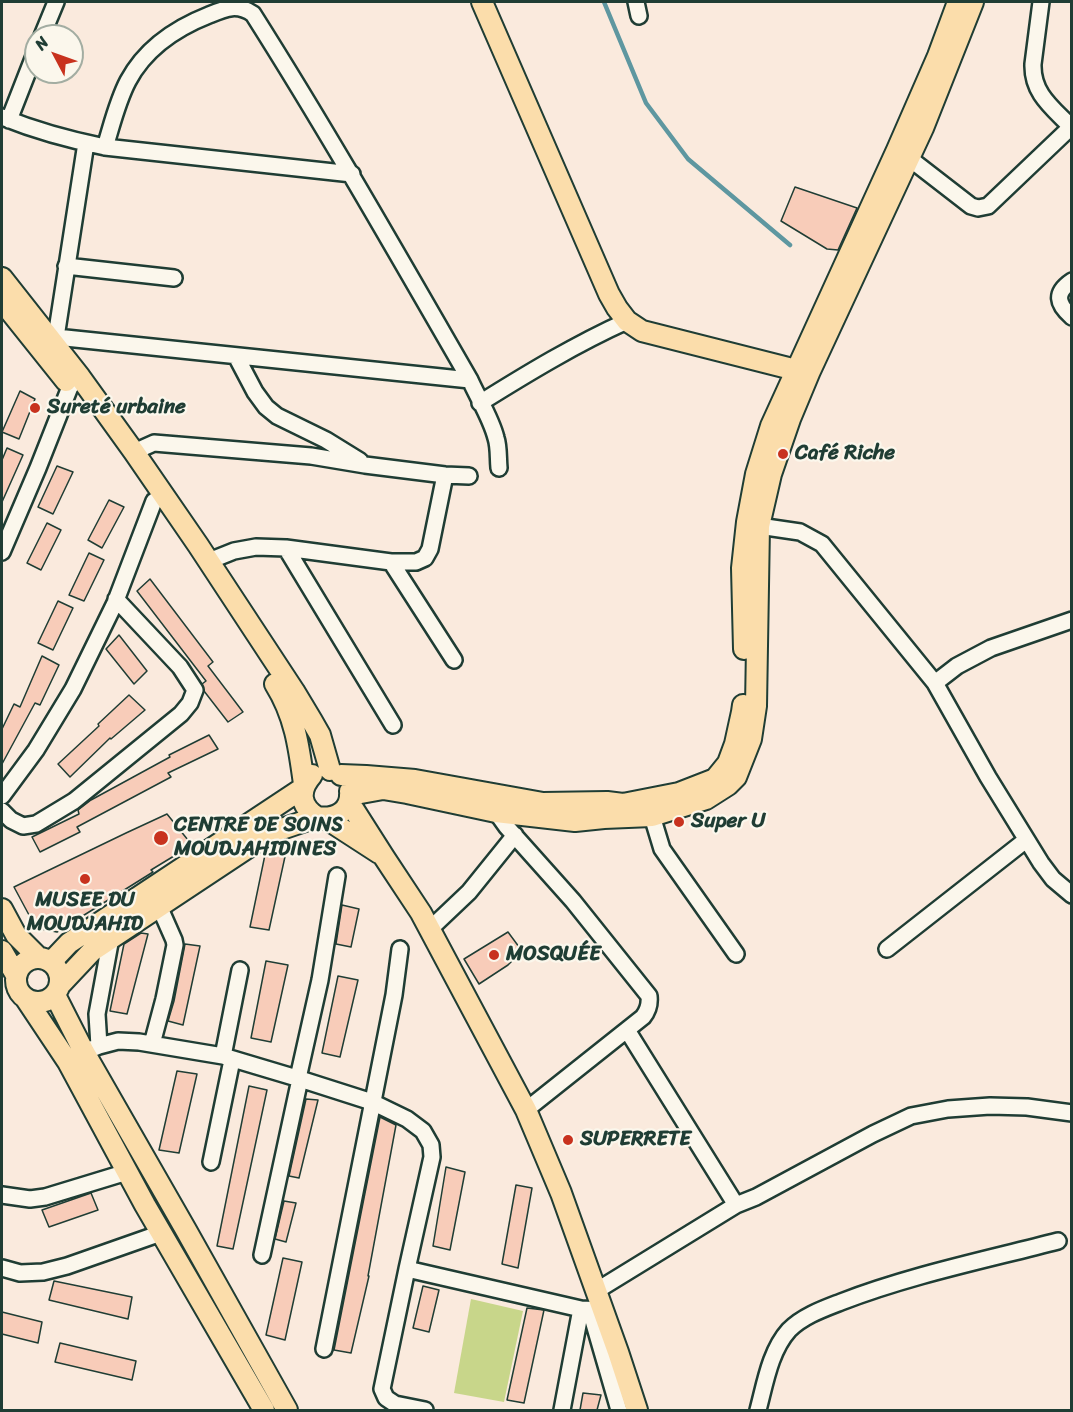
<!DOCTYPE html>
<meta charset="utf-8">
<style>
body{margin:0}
#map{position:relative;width:1073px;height:1412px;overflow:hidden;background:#faeadd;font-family:Sriracha,sans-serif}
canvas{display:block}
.frame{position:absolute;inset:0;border:3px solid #1f3d34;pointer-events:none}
.north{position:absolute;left:24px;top:24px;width:60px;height:60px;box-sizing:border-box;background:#fbf7ec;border:2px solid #a3ada2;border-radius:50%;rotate:311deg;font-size:16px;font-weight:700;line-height:24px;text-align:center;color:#1f3d34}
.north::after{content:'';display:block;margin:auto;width:21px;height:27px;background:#c8321e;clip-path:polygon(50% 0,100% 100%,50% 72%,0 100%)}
</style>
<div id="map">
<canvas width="1073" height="1412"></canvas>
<div class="frame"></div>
<div class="north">N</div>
</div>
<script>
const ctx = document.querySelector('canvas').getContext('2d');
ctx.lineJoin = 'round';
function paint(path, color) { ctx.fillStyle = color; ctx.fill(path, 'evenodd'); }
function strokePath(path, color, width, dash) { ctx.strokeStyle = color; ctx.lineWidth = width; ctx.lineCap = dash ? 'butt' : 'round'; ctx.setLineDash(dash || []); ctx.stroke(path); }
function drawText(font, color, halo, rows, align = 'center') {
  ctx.font = font + ' Sriracha,sans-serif'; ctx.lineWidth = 4.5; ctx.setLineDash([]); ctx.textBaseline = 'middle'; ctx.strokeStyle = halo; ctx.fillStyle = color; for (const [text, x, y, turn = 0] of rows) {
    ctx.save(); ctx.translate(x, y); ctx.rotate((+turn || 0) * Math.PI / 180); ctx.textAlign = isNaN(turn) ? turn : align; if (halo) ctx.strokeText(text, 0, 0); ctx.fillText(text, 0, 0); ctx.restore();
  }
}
const green = new Path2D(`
 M471 1299 523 1311 504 1402 454 1393Z`);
const stream = new Path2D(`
 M604 2 646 103 688 159 790 245`);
const building = new Path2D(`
 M795 187 857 208 838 250 827 249 781 221Z
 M20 391 35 399 19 439 2 432Z
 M7 448 23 455 2 502V460Z
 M57 466 73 472 53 514 38 507Z
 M109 500 124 507 102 548 88 540Z
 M47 523 61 530 41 570 27 563Z
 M89 553 104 560 84 601 69 595Z
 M150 579 213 662 208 666 243 712 228 722 204 691 202 684 206 681 137 591Z
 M58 601 73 608 53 650 38 643Z
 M119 635 147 671 134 684 106 649Z
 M42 656 59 665 40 705 35 703 2 764V729L14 704 20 707Z
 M129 695 145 710 111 739 110 738 70 777 58 764 99 726 98 724Z
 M209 735 218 749 168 773 171 777 77 827 80 832 40 852 32 837 79 814 78 810 91 800 170 757 169 755Z
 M167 814 192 845 151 870 153 872 57 932 36 928 14 887 126 833Z
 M270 848 286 852 269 930 250 927 266 850Z
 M342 905 359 909 351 947 336 944Z
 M508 932 522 951 508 965 479 984 464 959Z
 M141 933 148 934 127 1014 110 1011 124 944Z
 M185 944 200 946 183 1025 168 1021 174 1001Z
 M266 961 288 965 271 1042 251 1038Z
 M338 976 358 980 340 1057 322 1053Z
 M177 1071 197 1074 179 1153 159 1150Z
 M249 1086 267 1090 233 1249 217 1246Z
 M306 1099 318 1100 299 1178 289 1176Z
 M380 1117 396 1125 368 1276H369L351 1353 334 1350Z
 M446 1167 465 1172 450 1250 433 1246Z
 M516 1185 532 1188 518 1268 502 1264Z
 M91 1193 98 1210 49 1227 42 1210Z
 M284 1201 296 1203 286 1242 275 1239Z
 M283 1258 302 1262 285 1340 266 1335Z
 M54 1281 132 1297 128 1319 49 1300Z
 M423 1286 439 1290 429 1332 413 1328Z
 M527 1308 544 1310 524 1403 507 1400Z
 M2 1312 42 1322 38 1343 2 1334Z
 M60 1343 136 1361 132 1380 55 1362Z
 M583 1393 601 1395 597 1410H580Z`);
const minor = new Path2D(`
 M636 2 639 16
 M1041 2 1033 64C1032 94 1053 108 1072 128
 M42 36 56 2
 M2 117C34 130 70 140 105 147L352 174
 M9 120 36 51
 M105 147C112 125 117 102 128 81 145 49 176 28 209 15 226 8 237 3 253 14 329 134 399 257 470 380 479 400 491 418 496 438 499 447 498 458 499 468
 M909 158 971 206 978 208 988 206 1072 126
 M66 266 174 278
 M1072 281C1054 293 1057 304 1072 317
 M56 337 86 143
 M52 341 56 337 470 380
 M236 356 255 392 266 407 277 416 326 440 360 461
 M480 403C528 373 576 344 627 321
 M134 452 154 443 311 456 365 465 445 475 469 476
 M759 526 800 532 822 544 935 683 988 777 1041 863 1053 879 1072 895
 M286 548 393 725
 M2 552 38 468 70 387 80 377
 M209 561 234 551 256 547 286 548 391 562H416L425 558 430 549 445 475
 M391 562 454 660
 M935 683 957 666 991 648 1072 620
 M2 796 36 750 73 689 115 603 154 501
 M2 811 11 820 23 826 36 824 74 801 181 714 190 703 195 690 180 667 116 599
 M496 812 506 826 573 901 649 996C650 1005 648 1011 643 1017L526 1110
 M652 816 662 849 736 954
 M430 929 469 892 515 835
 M887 949 1026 840
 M627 1030 736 1205
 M152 1044 164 999 175 945 174 940 159 906
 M99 1046 97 1014 111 938
 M223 1056 240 970
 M76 1057 84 1052 99 1046 118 1041 139 1042 223 1056 300 1079 372 1102 407 1119 423 1131 431 1145 432 1157 407 1269
 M298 1078 320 980 337 876
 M211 1162 232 1060
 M2 1195 30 1199 45 1197 127 1172
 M262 1255 300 1079
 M2 1268 20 1273 43 1272 67 1266 161 1233
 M596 1291 736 1205 756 1197 873 1134 911 1116 948 1109 990 1106 1027 1107 1072 1113
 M590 1310 619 1410
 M324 1349 394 995 400 949
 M425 1410 395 1404 386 1398 382 1389 407 1269 581 1309 603 1310
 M562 1410 581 1309
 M758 1410C765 1384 770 1351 789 1330 803 1316 823 1309 841 1302 911 1275 985 1260 1058 1241`);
const major = new Path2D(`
 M482 2 609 294 617 308 627 321 642 331 796 370 808 371
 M2 278 80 377 134 452 198 545 294 691 312 721 320 735 330 770
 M2 301 66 381
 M744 649 742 568 747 522 756 474 771 426 897 150 938 56 958 2
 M275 684C295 716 299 747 304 784
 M312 775C298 791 300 806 317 817
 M341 775 366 776 415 780 543 803 607 802 623 804 679 793 715 779 728 763 735 744 742 712 743 705
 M350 795 383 789 407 793 496 812 575 821 604 818 652 816 706 799 728 785 736 777 751 739 756 706 759 526 771 474 790 419 810 371 923 128 973 2
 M349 802 384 857 421 913 526 1110 561 1193 618 1352 637 1410
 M325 818 379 853
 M2 909 16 935 38 957
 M2 951 16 975
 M16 980a22 22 0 1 1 44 0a22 22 0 1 1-44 0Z
 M52 961 69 943 303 788
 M60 985 92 951 270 833 317 817C335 820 352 811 350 791
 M55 995 84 1052 186 1230 287 1410
 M26 999 68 1062 145 1205 264 1410`);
const markers = [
 [35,408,6,"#c8321e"],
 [783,454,6,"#c8321e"],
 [679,822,6,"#c8321e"],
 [161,838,8,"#c8321e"],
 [85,879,6,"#c8321e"],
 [494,955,6,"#c8321e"],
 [568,1140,6,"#c8321e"]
];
const poiNames = [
 ["Sureté urbaine",47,408],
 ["Café Riche",795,454],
 ["Super U",691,822],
 ["CENTRE DE SOINS",174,826],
 ["MOUDJAHIDINES",174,850],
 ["MUSEE DU",85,901,"center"],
 ["MOUDJAHID",85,925,"center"],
 ["MOSQUÉE",506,955],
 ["SUPERRETE",580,1140]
];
paint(green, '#c8d68a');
strokePath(stream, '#5e97a0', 4.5);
paint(building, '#f8ccb9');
strokePath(building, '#1f3d34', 1.5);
strokePath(minor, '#1f3d34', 20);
strokePath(major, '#1f3d34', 24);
strokePath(minor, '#fbf7ec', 15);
strokePath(major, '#fbddab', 20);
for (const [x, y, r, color] of markers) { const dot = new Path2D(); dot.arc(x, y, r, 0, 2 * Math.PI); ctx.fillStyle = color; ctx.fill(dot); strokePath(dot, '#fbf7ec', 2); }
drawText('bold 21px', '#1f3d34', '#fbf7ec', poiNames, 'left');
</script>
